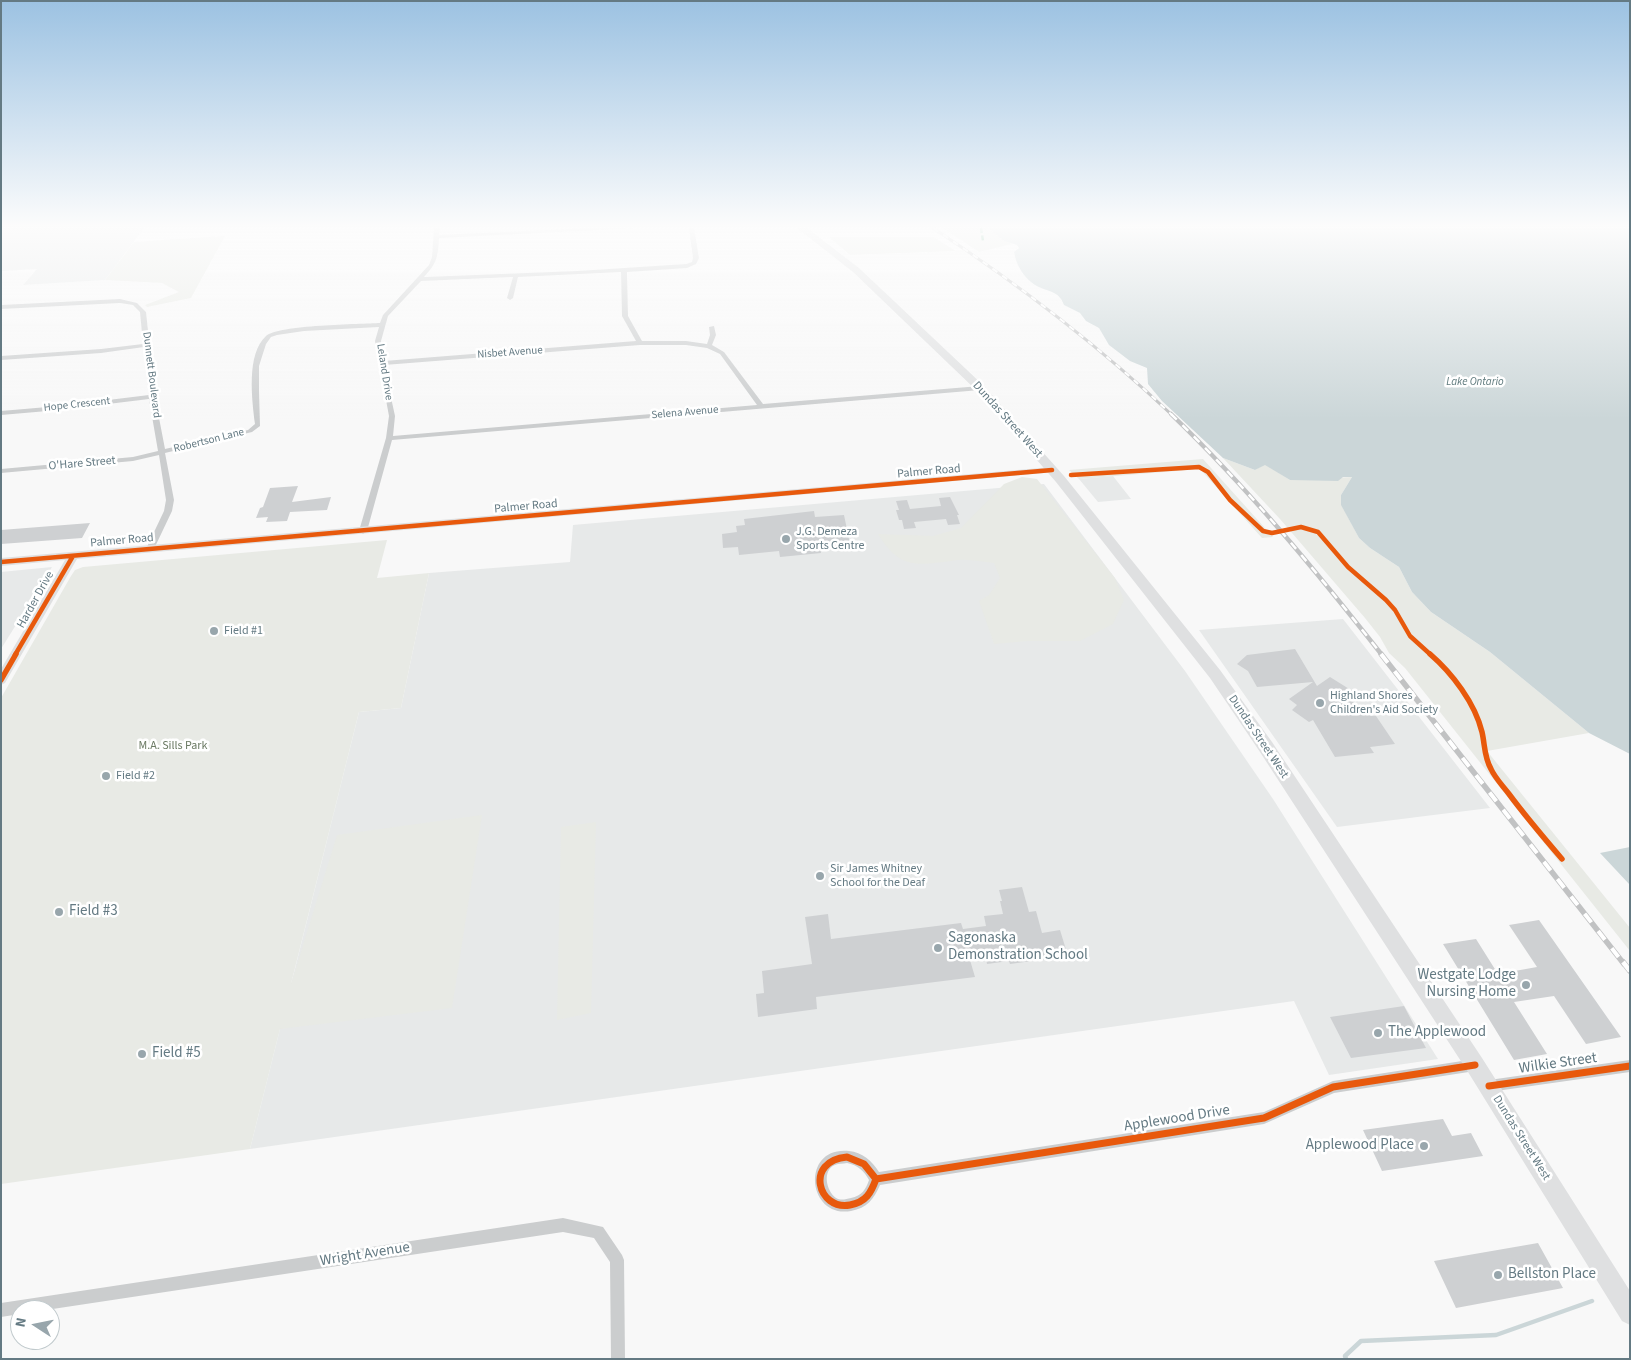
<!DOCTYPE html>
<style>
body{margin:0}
#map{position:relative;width:1631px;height:1360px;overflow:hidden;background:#f8f8f8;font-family:"Source Sans 3",sans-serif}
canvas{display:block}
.frame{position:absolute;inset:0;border:2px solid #647a83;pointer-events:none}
.north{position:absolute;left:10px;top:1300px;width:50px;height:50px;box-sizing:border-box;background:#fff;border:1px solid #c1cacd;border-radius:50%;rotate:281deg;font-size:14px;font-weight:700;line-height:20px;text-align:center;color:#647a83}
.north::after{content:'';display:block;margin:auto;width:18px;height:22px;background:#98a6ac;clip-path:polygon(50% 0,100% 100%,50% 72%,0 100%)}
</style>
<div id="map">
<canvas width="1631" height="1360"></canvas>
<div class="frame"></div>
<div class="north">N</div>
</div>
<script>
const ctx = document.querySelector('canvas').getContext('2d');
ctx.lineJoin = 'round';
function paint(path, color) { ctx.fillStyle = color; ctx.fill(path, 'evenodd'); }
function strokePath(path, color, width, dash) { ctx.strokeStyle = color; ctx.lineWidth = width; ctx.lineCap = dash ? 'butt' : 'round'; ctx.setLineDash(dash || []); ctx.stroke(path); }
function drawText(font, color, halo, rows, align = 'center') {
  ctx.font = font + ' "Source Sans 3",sans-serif'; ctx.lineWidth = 5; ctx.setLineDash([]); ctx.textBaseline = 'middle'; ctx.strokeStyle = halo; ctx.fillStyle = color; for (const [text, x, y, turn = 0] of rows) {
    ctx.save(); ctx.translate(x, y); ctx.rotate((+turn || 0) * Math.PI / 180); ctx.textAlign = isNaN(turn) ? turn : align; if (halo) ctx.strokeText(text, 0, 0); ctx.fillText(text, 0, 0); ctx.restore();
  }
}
const built = new Path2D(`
 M1 228H144L105 280 23 285 37 269 1 271Z
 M1113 476 1131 499 1098 502 1079 479Z
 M1044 484 1185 671 1273 799 1438 1059 1329 1075 1294 1001 250 1149 359 712 401 708 429 573 570 562 573 525Z
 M52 567 1 649V572Z
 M1343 619 1490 808 1337 827 1199 630Z`);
const green = new Path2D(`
 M943 228H988L1004 241 1012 244 979 252Z
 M225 236 191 298 147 307 145 305 179 292 162 283 105 280 134 242Z
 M829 237H933L956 251 850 255Z
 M1223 458 1255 470 1265 464 1290 480 1352 477 1341 495V504L1359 538 1370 548 1399 567 1412 592 1431 612 1490 652 1589 733 1487 751 1630 928V951L1405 668 1389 653 1380 637 1365 618 1280 519Z
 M1203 459 1273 537 1262 538 1200 469 1079 479 1069 470Z
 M1022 477 1037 479 1115 578 1124 600 1113 624 1080 641H1028L994 644 979 601 989 595 1000 578 994 563C983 562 970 559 959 560 920 564 902 573 878 534L933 536 961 528 1004 484Z
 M387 540 377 578 429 573 401 708 359 712 291 984 337 835 482 815 452 1008 280 1029 250 1149 1 1184V698L71 576 75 570 83 567Z
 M596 822 591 1013 557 1020 561 827Z`);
const water = new Path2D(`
 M988 228H1630V754L1589 733 1490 652 1431 612 1412 592 1399 567 1370 548 1359 538 1341 505V495L1352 477H1343L1338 481 1290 480 1265 465 1255 470 1223 458 1162 401 1148 384 1147 368 1130 361 1109 345 1099 328 1086 321 1080 313 1064 305C1059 290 1047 292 1035 285 1024 278 1016 265 1014 252L1019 248 1017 245 1004 241Z
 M1630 847V885L1600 853Z`);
const stream = new Path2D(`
 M1346 1359 1345 1356 1361 1341 1496 1335 1592 1301`);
const building = new Path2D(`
 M298 486 292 502 331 497 327 510 290 512 287 521 266 522 268 517 256 518 260 508 263 507 270 488Z
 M950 497 959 515H957L960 524 948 525 946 519 914 522 916 528 904 529 902 520H899L896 510H899L896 501 907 500 910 509 941 506 939 498Z
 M814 511 815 517 844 515 850 544 820 547 821 553 780 557 779 551 739 555 738 547 723 548 722 534 737 532 736 526 745 525 744 519Z
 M90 523 82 538 1 544V530Z
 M1295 649 1317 686 1330 677 1354 692 1348 698 1371 716H1376L1395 744 1370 747 1374 753 1335 757 1313 720 1309 722 1292 710 1297 705 1289 699 1313 682 1257 687 1248 671 1237 664 1247 655Z
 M1022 887 1029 912 1036 911 1042 933 1060 930 1068 956 1010 964 1009 961 987 964 986 958 970 960 975 977 816 997 817 1009 758 1017 756 994 764 993 762 971 812 964 805 917 828 914 831 939 961 923 963 929 986 926 984 916 1003 914 1000 901H1002L999 890Z
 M1539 920 1621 1037 1586 1044 1554 996 1514 1002 1547 1054 1514 1060 1443 944 1476 939 1498 974 1537 967 1509 925Z
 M1404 1006 1426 1048 1351 1058 1330 1017Z
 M1443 1119 1452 1136 1471 1133 1483 1156 1382 1171 1363 1130Z
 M1538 1243 1563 1288 1456 1308 1434 1261Z`);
const street = new Path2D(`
 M434 228H440L439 235 590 228H636L439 238C438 257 437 263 424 277L578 271 686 264 692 262 693 258 689 228H694L699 258 696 264 687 268 627 272 628 316 642 341H686L707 344 710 335 709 327 714 326 716 335 712 345 724 352 763 404 980 386 983 388 980 390 392 440 367 531 363 534 359 531 386 438 389 416 375 341 379 327 304 331 277 335 271 337 266 344 259 366V391L260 426 252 432 165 453 174 500 172 511 153 551H147L146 549 164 511 166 500 159 455 133 461 1 473V469L133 457 158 451 149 399 59 410 1 415V411L59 406 149 395 144 347 101 353 1 360V356L101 349 143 344 140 312 133 305 120 303 1 309V305L120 299 137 303 146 312 155 397 165 449 248 430 255 424C252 400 246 354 266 336 278 325 360 324 380 323L383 315 429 265 432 257ZM621 272 622 316 636 341 384 361 381 341 388 316 421 281 513 277 507 298 510 300 513 298 518 277ZM640 345H686L707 348 720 354 757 405 393 436 395 416 384 365Z
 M1475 1059 1479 1061 1481 1065 1479 1069 1475 1071 1334 1093 1264 1124 880 1185C874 1199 867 1208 851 1211 807 1219 800 1146 849 1151 862 1152 872 1161 879 1172L1264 1112 1333 1081ZM847 1163C858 1165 864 1171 869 1180 866 1189 862 1196 851 1198 846 1199 841 1201 836 1198 826 1191 822 1170 835 1165 839 1163 843 1164 847 1163Z
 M1630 1060V1072L1489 1092 1485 1090 1483 1086 1485 1082 1489 1080Z
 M563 1218 603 1227 622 1255 624 1260 625 1359H611L610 1262 594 1238 563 1232 46 1310H20V1314L1 1317V1303Z`);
const secondary = new Path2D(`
 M1052 467 1056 468V472L77 559 5 683 1 685V669L65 560 1 566V558Z`);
const primary = new Path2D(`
 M797 228H807L859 268 984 386 1064 476 1220 670 1272 742 1482 1058 1630 1291V1325L1622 1321 1468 1072 1260 752 1210 678 1056 482 976 390 853 272Z`);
const railFar3 = new Path2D(`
 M933 228C1018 284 1098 345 1172 415`);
const railFar2 = new Path2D(`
 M1171 414C1248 488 1316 571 1382 655`);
const railFar1 = new Path2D(`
 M1381 654 1624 964`);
const rail = new Path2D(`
 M1623 962 1630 971`);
const quiet = new Path2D(`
 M981 228 983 241`);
const cyclewayFar2 = new Path2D(`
 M1071 475 1199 467 1208 472 1230 500 1263 531 1272 533 1301 527 1318 532 1348 567 1386 600 1395 610 1410 636 1431 655
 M1 562 1052 470
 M15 655 73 556`);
const cyclewayFar1 = new Path2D(`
 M1430 654C1452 673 1475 703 1482 732 1485 745 1484 757 1491 769 1495 778 1503 786 1509 794 1526 817 1544 838 1562 859
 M1 680 16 654`);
const cycleway = new Path2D(`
 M1489 1086 1630 1066
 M847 1157 864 1164 876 1179C871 1193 866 1202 850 1205 818 1211 804 1161 847 1157Z
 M876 1179 1264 1118 1333 1087 1475 1065`);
const markers = [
 [786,539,5,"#98a6ac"],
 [214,631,5,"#98a6ac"],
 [1320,703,5,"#98a6ac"],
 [106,776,5,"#98a6ac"],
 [820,876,5,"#98a6ac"],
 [59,912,5,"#98a6ac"],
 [938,948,5,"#98a6ac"],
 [1526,985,5,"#98a6ac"],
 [1378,1033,5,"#98a6ac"],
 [142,1054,5,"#98a6ac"],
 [1424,1146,5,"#98a6ac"],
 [1498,1275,5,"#98a6ac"]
];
const farStreetnames = [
 ["Nisbet Avenue",510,353,-4],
 ["Leland Drive",384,372,81],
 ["Dunnett Boulevard",151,375,83],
 ["Hope Crescent",77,405,-6],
 ["Selena Avenue",685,413,-5],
 ["Robertson Lane",209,441,-14]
];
const farWaternames = [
 ["Lake Ontario",1475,383]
];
const streetNames = [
 ["Dundas Street West",1007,420,48],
 ["O'Hare Street",82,464,-5],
 ["Palmer Road",929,472,-5],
 ["Palmer Road",526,507,-5],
 ["Palmer Road",122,541,-5],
 ["Harder Drive",36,600,-61],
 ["Dundas Street West",1258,737,56],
 ["Dundas Street West",1521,1138,58]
];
const poiNames = [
 ["J.G. Demeza",796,532],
 ["Sports Centre",796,546],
 ["Field #1",224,631],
 ["Highland Shores",1330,696],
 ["Children's Aid Society",1330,710],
 ["Field #2",116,776],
 ["Sir James Whitney",830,869],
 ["School for the Deaf",830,883]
];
const parkNames = [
 ["M.A. Sills Park",173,746]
];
const nearPoinames = [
 ["Field #3",69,912],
 ["Sagonaska",948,939],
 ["Demonstration School",948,956],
 ["Westgate Lodge",1516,976,"right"],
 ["Nursing Home",1516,993,"right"],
 ["The Applewood",1388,1033],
 ["Field #5",152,1054],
 ["Applewood Place",1414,1146,"right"],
 ["Bellston Place",1508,1275]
];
const nearStreetnames = [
 ["Wilkie Street",1558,1064,-8],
 ["Applewood Drive",1177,1119,-9],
 ["Wright Avenue",365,1255,-9]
];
paint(built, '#e7e9e9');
paint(green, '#e8eae5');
paint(water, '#cbd6d8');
strokePath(stream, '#cbd6d8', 4.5);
paint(building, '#ced0d2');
paint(street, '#cbcdce');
paint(secondary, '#dfe0e1');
paint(primary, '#dfe0e1');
strokePath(railFar3, '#c1c2c3', 3);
strokePath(railFar2, '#c1c2c3', 4.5);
strokePath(railFar1, '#c1c2c3', 5.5);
strokePath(rail, '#c1c2c3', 6);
strokePath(railFar3, '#fff', 2, [6]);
strokePath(railFar2, '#fff', 2.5, [8]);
strokePath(railFar1, '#fff', 4, [11]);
strokePath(rail, '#fff', 4.5, [13]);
strokePath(quiet, '#00873e', 2.5, [5, 2.5]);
strokePath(cyclewayFar2, '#e8590c', 4.5);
strokePath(cyclewayFar1, '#e8590c', 5.5);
strokePath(cycleway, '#e8590c', 7);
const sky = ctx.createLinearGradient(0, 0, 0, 419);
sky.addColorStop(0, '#9cc2e2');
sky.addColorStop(0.54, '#fcfcfc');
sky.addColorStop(1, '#fcfcfc00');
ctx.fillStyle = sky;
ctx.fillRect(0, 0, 1631, 419);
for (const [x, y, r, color] of markers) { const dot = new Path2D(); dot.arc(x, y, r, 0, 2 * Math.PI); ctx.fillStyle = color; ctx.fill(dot); strokePath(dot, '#fff', 2); }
drawText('11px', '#647a83', '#fff', farStreetnames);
drawText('italic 11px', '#5e797c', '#fff', farWaternames);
drawText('12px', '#647a83', '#fff', streetNames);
drawText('12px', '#647a83', '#fff', poiNames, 'left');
drawText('12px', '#6b7a63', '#fff', parkNames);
drawText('15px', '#647a83', '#fff', nearPoinames, 'left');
drawText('15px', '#647a83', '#fff', nearStreetnames);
</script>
